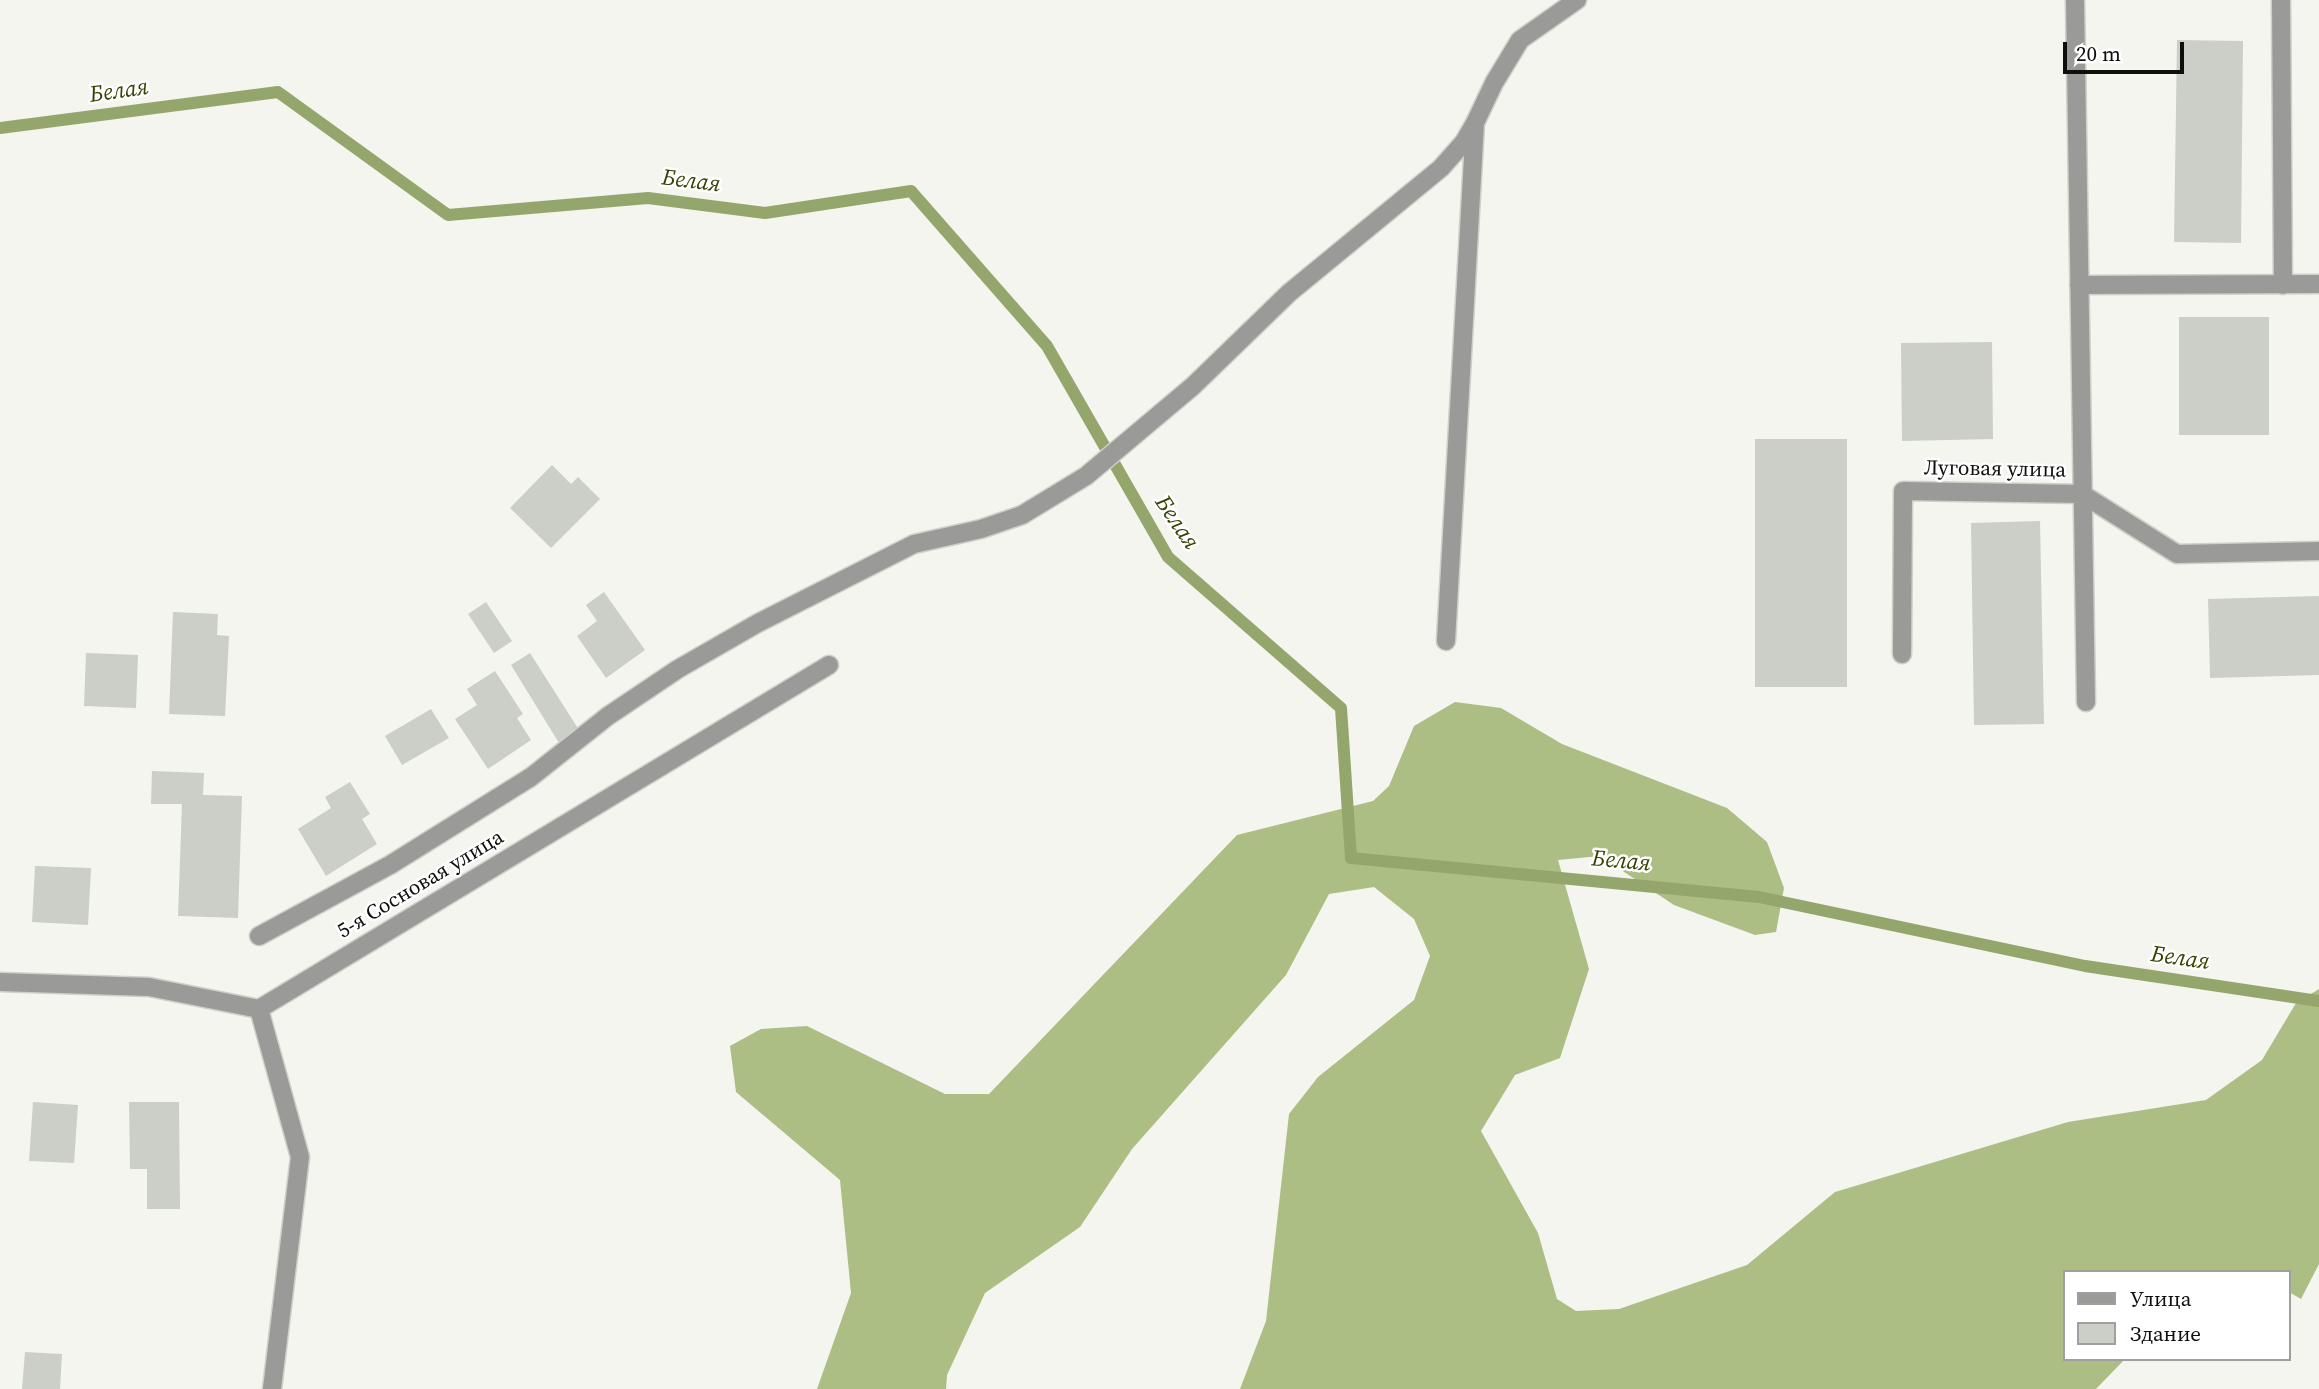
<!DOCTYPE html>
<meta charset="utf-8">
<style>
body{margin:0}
#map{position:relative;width:2319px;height:1389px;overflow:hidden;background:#f3f5ee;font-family:"Source Serif 4",serif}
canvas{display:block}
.legend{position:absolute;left:2063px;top:1270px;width:228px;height:91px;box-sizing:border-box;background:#fff;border:2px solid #9f9f9e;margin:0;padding:9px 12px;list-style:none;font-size:21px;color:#0e0f0d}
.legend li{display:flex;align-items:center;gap:14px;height:35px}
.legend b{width:35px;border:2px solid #9f9f9e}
.scale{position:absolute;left:2063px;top:42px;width:121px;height:32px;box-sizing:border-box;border:4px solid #0e0f0d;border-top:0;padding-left:9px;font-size:21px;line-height:24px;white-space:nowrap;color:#0e0f0d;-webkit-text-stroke:5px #fff;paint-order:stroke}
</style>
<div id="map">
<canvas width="2319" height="1389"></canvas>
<ul class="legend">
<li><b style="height:9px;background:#9a9b98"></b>Улица</li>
<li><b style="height:19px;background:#cccfc8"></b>Здание</li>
</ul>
<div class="scale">20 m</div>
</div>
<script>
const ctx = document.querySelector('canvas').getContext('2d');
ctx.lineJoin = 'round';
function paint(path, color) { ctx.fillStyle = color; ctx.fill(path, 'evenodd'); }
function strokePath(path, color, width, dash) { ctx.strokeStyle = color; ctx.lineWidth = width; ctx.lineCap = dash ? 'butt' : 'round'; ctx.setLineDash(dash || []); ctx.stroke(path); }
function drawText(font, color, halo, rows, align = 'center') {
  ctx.font = font + ' "Source Serif 4",serif'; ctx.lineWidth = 5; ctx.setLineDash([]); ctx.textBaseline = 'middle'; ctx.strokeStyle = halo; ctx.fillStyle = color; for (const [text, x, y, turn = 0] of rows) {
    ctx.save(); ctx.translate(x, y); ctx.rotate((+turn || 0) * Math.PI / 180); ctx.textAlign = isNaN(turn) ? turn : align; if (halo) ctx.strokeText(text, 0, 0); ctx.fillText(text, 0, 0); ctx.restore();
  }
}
const forest = new Path2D(`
 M1455 702 1501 708 1562 744 1727 808 1767 842 1784 888 1776 932 1755 935 1674 905 1600 856 1558 860 1589 969 1560 1058 1515 1075 1481 1131 1538 1233 1557 1299 1576 1311 1619 1309 1747 1265 1835 1192 2068 1122 2206 1100 2262 1060 2296 1003 2319 989V1264L2301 1299 2289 1292V1272H2065V1359H2125L2096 1389H1240L1266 1321 1289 1114 1318 1077 1414 1000 1430 956 1414 919 1374 887 1329 894 1286 975 1132 1149 1080 1227 985 1293 947 1375 946 1389H817L851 1293 840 1180 736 1092 730 1046 761 1029 807 1026 945 1094H989L1237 835 1373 801 1389 786 1414 726Z`);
const stream = new Path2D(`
 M0 128 278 92 448 215 648 198 765 213 911 191 1047 346 1168 557 1341 708 1351 858 1759 897 2085 966 2319 1001`);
const building = new Path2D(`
 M2177 40 2243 41 2241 243 2174 242Z
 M2179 317H2269V435H2179Z
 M1992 342 1993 439 1902 441 1901 343Z
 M1755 439H1847V687H1755Z
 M552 465 571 484 578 477 600 499 551 548 510 508Z
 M2040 521 2044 724 1974 725 1971 523Z
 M604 592 645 650 606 678 577 636 597 621 586 605Z
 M2319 596V675L2210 678 2208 599Z
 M486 602 512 641 494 653 468 614Z
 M173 612 218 614 217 635 229 636 225 716 169 714Z
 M86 653 138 655 136 708 84 706Z
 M530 653 579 730 559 743 511 665Z
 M495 671 523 714 517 718 531 740 488 769 455 719 477 705 467 689Z
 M431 709 449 738 402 765 385 736Z
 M152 771 204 773 203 795 242 796 238 918 178 916 182 804H151Z
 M350 782 370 814 362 819 377 844 326 876 298 829 331 808 325 797Z
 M35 866 91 868 88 925 32 922Z
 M33 1102 78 1105 74 1163 29 1161Z
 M129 1102H179L180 1209H147V1169H130Z
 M25 1352 62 1354 60 1389H22Z`);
const lane = new Path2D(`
 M1446 641 1475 123 1494 83 1520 40 1577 0
 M259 936 390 865 531 777 608 716 678 669 758 623 914 544 981 529 1022 515 1086 476 1193 386 1289 293 1441 168 1464 142 1475 123`);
const street = new Path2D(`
 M2075 0 2086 702
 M2281 0 2283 285
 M2079 285 2319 284
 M1902 654 1903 491 2082 494 2177 554 2319 551
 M0 982 149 987 259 1009 829 665
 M259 1009 300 1157 272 1389`);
const streetNames = [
 ["Луговая улица",1995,470,1],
 ["5-я Сосновая улица",421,885,-31]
];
const waterNames = [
 ["Белая",119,92,-8],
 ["Белая",691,182,7],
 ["Белая",1176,523,56],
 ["Белая",1621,862,5],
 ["Белая",2180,959,8]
];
paint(forest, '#acbe84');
strokePath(stream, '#95a66d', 12);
paint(building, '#cccfc8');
strokePath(lane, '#ced0ca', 21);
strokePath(street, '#ced0ca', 21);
strokePath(lane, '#9a9b98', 18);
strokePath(street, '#9a9b98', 18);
drawText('21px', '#0e0f0d', '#fff', streetNames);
drawText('italic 23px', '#354300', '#fff', waterNames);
</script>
